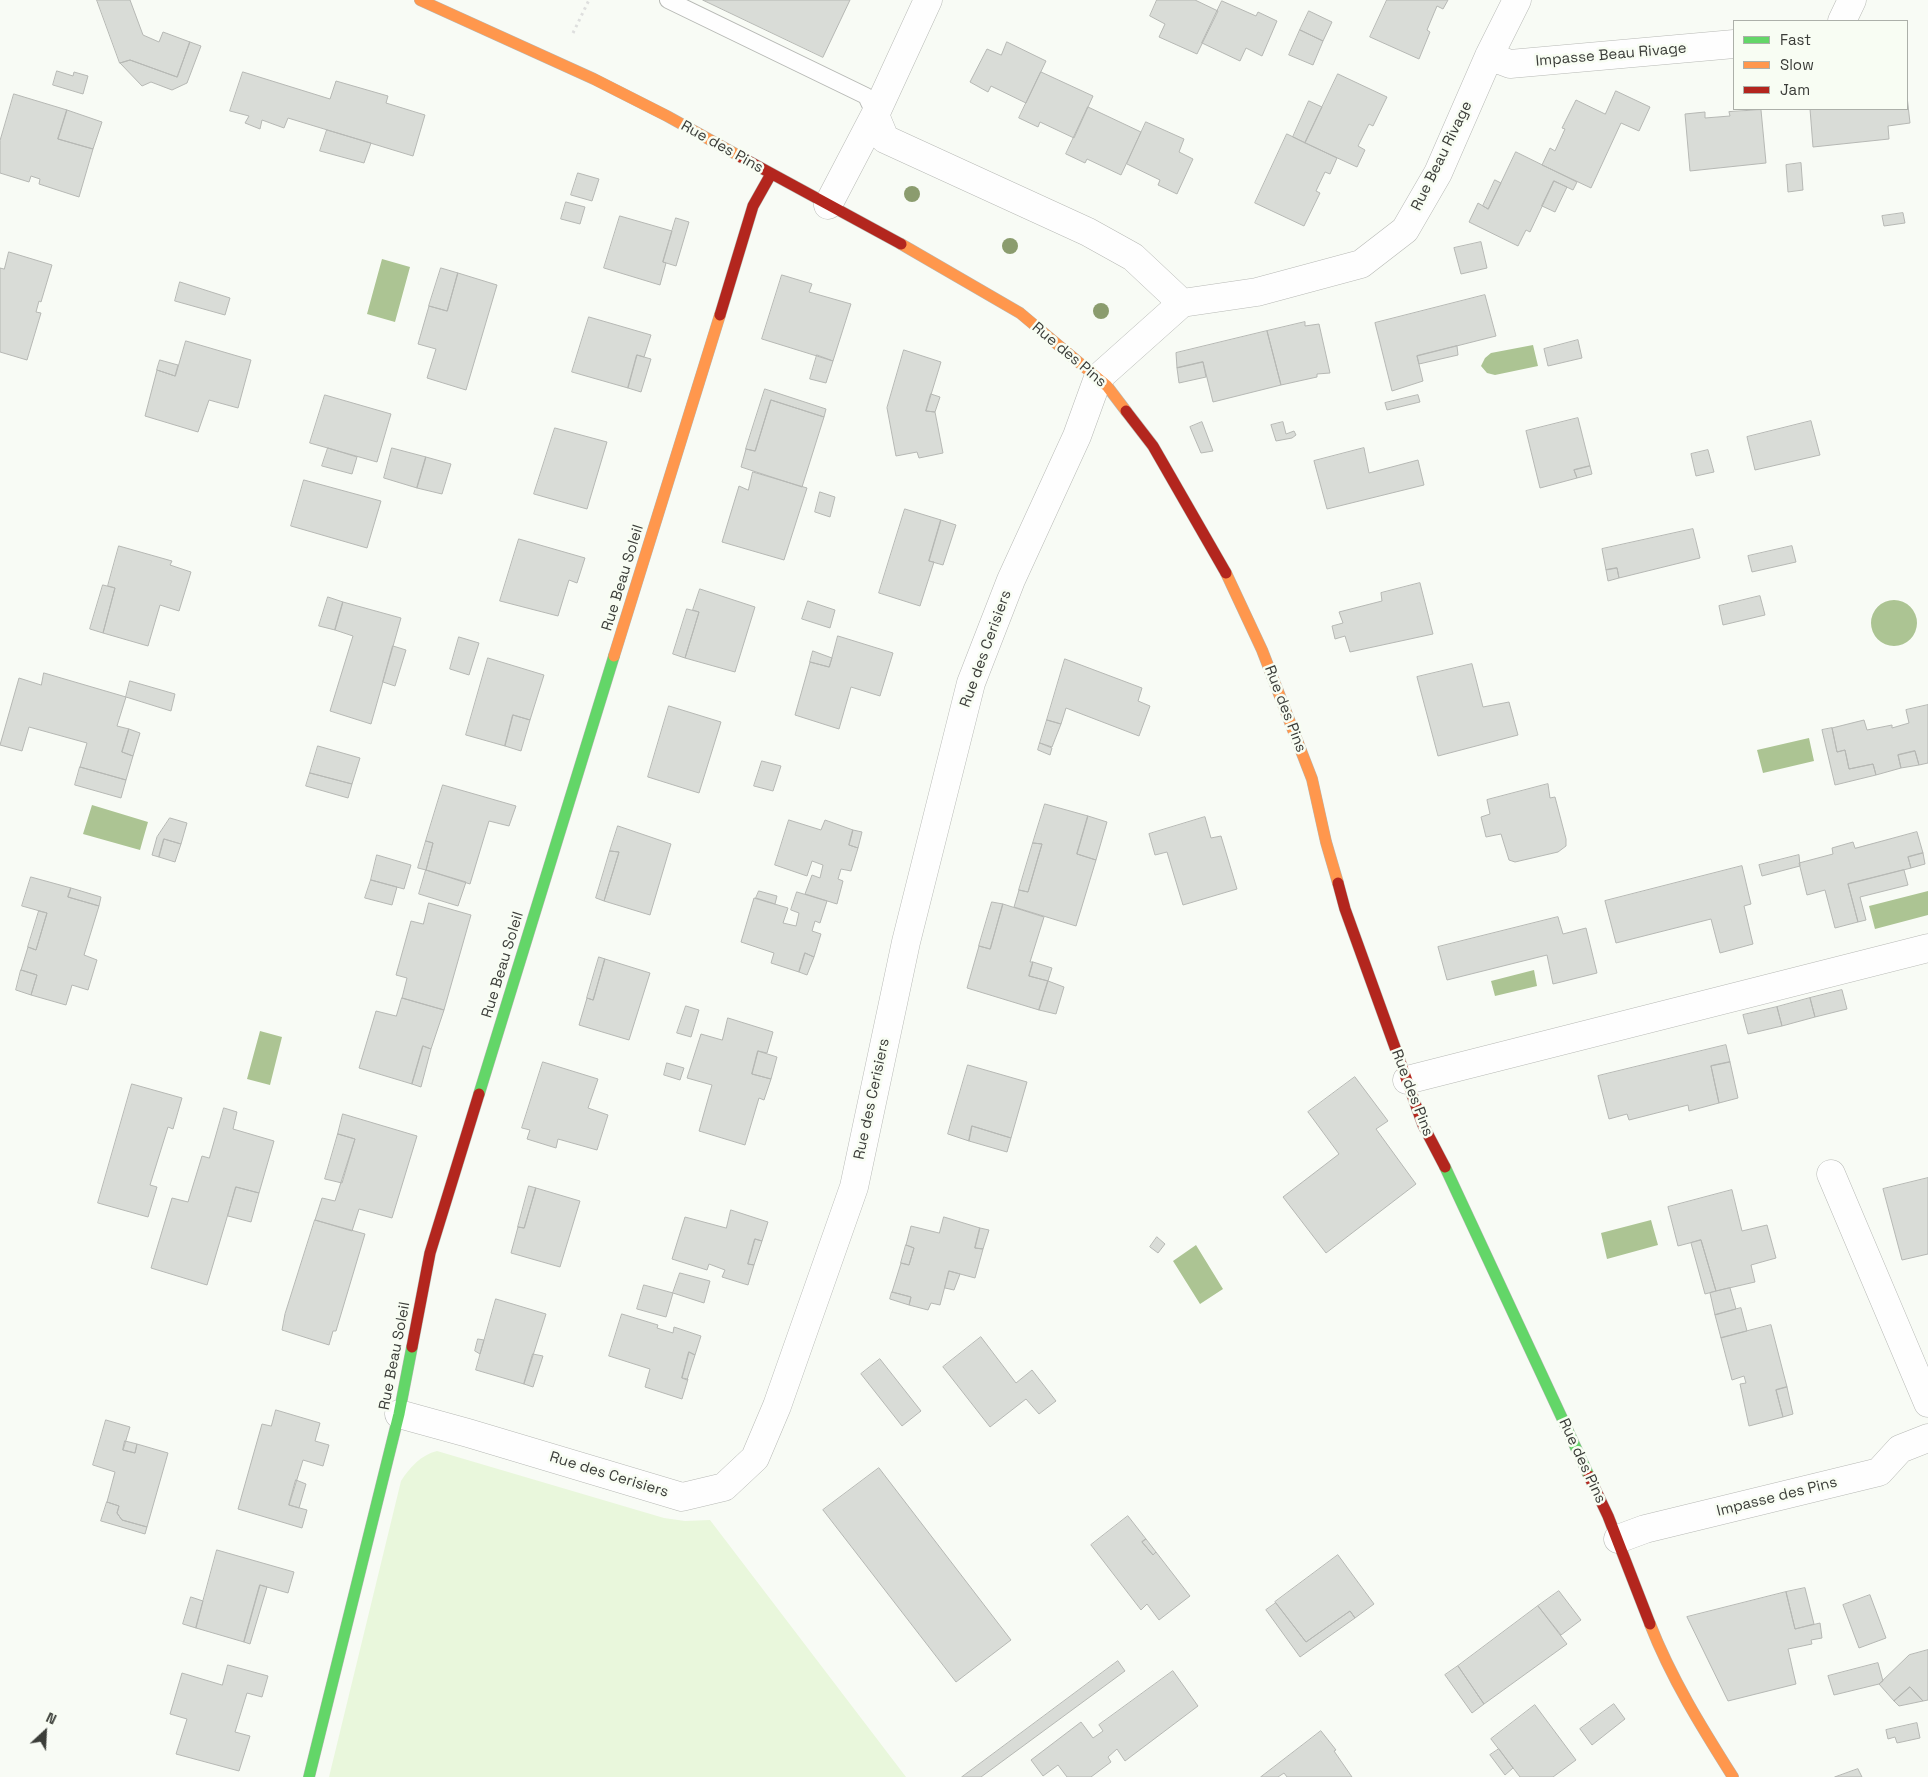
<!DOCTYPE html>
<style>
body{margin:0}
#map{position:relative;width:1928px;height:1777px;overflow:hidden;background:#f8fbf5;font-family:"Space Grotesk",sans-serif}
canvas{display:block}
.legend{position:absolute;left:1733px;top:20px;width:175px;height:90px;box-sizing:border-box;background:#f8fdf3;border:1px solid #acb0a9;margin:0;padding:6px 9px;list-style:none;font-size:15px;color:#3b3d39}
.legend li{display:flex;align-items:center;gap:10px;height:25px}
.legend b{width:25px;border:1px solid #acb0a9}
.north{position:absolute;left:20px;top:1707px;width:50px;height:50px;-webkit-text-stroke:4px #f8fdf3;paint-order:stroke;rotate:25deg;font-size:14px;font-weight:700;line-height:20px;text-align:center;color:#3b3d39}
.north::after{content:'';display:block;margin:auto;width:18px;height:22px;background:#3b3d39;clip-path:polygon(50% 0,100% 100%,50% 72%,0 100%)}
</style>
<div id="map">
<canvas width="1928" height="1777"></canvas>
<ul class="legend">
<li><b style="height:6px;background:#63d668"></b>Fast</li>
<li><b style="height:6px;background:#ff974d"></b>Slow</li>
<li><b style="height:6px;background:#b3261e"></b>Jam</li>
</ul>
<div class="north">N</div>
</div>
<script>
const ctx = document.querySelector('canvas').getContext('2d');
ctx.lineJoin = 'round';
function paint(path, color) { ctx.fillStyle = color; ctx.fill(path, 'evenodd'); }
function strokePath(path, color, width, dash) { ctx.strokeStyle = color; ctx.lineWidth = width; ctx.lineCap = dash ? 'butt' : 'round'; ctx.setLineDash(dash || []); ctx.stroke(path); }
function drawText(font, color, halo, rows, align = 'center') {
  ctx.font = font + ' "Space Grotesk",sans-serif'; ctx.lineWidth = 5; ctx.setLineDash([]); ctx.textBaseline = 'middle'; ctx.strokeStyle = halo; ctx.fillStyle = color; for (const [text, x, y, turn = 0] of rows) {
    ctx.save(); ctx.translate(x, y); ctx.rotate((+turn || 0) * Math.PI / 180); ctx.textAlign = isNaN(turn) ? turn : align; if (halo) ctx.strokeText(text, 0, 0); ctx.fillText(text, 0, 0); ctx.restore();
  }
}
const green = new Path2D(`
 M437 1451 664 1518 685 1521 710 1520 906 1777H329L401 1481C410 1467 421 1455 437 1451Z`);
const water = new Path2D(`
 M382 259 410 267 395 322 367 314Z
 M1533 345 1538 366 1495 375 1487 373 1481 366 1485 358 1491 353Z
 M1871 623a23 23 0 1 1 46 0a23 23 0 1 1-46 0Z
 M1809 738 1814 761 1763 773 1757 750Z
 M92 805 148 822 140 850 83 834Z
 M1928 891V915L1875 929 1869 906Z
 M1534 970 1537 986 1495 996 1491 981Z
 M260 1031 282 1037 270 1085 247 1079Z
 M1651 1220 1658 1245 1607 1259 1601 1233Z
 M1196 1245 1223 1289 1200 1304 1173 1261Z`);
const building = new Path2D(`
 M97 0H130L143 35 159 42 163 32 190 42 177 77 130 60 120 63Z
 M703 0H850L823 57Z
 M1157 0H1195L1218 11 1197 54 1159 37 1165 24 1150 16Z
 M1387 0H1448L1443 9 1437 6 1427 30 1430 32 1419 59 1370 37Z
 M1222 1 1256 16 1258 12 1277 21 1262 56 1246 48 1240 61 1202 43Z
 M1309 11 1332 22 1323 41 1300 30Z
 M1300 30 1323 41 1313 65 1289 55Z
 M190 42 201 46 187 83 172 90 151 82 142 86 120 63 130 60 177 77Z
 M1007 42 1046 61 1026 103 991 86 988 92 970 82 987 49 1001 55Z
 M57 71 73 76 74 72 88 76 83 94 53 85Z
 M243 72 330 99 336 81 388 96 386 103 425 115 413 156 288 118 284 128 262 120 260 129 245 123 249 116 230 111Z
 M1041 72 1093 96 1074 138 1040 122 1038 127 1019 118Z
 M1338 74 1387 97 1373 126 1369 124 1358 146 1365 150 1357 167 1305 143Z
 M1616 91 1650 107 1639 131 1621 123 1591 188 1542 165 1550 148 1555 151 1565 129 1562 128 1576 100 1605 114Z
 M14 94 67 110 58 139 93 149 79 197 39 184 40 179 31 176 29 182 0 173V141Z
 M1907 96 1910 123 1888 126 1889 139 1813 147 1810 109H1907Z
 M1309 101 1322 107 1305 143 1293 137Z
 M1088 107 1141 132 1121 175 1087 159 1085 163 1066 154Z
 M67 110 102 122 93 149 58 139Z
 M1761 110 1766 163 1690 171 1685 114 1705 112V118L1730 116 1729 112Z
 M1146 122 1184 139 1179 152 1193 159 1177 194 1158 185 1160 180 1127 164Z
 M327 130 371 143 364 163 320 151Z
 M1287 134 1337 158 1330 174 1325 172 1316 191 1320 193 1304 226 1255 203Z
 M1516 152 1577 182 1573 190 1554 181 1530 232 1526 230 1518 246 1469 222 1478 203 1488 209Z
 M1801 163 1803 190 1788 192 1786 165Z
 M578 173 599 179 592 201 571 195Z
 M1495 180 1501 183 1488 209 1483 206Z
 M1554 181 1567 187 1555 212 1542 206Z
 M566 202 585 207 580 224 561 219Z
 M1903 213 1905 223 1884 226 1882 216Z
 M620 216 672 231 663 262 666 263 660 285 604 268Z
 M676 218 689 222 676 266 663 262Z
 M1481 242 1487 268 1461 274 1454 248Z
 M9 252 52 265 41 302 39 301 36 312 41 313 27 360 0 352V268L4 269Z
 M441 268 458 273 447 311 429 306Z
 M458 273 497 285 466 390 427 378 436 349 418 344 429 306 447 311Z
 M782 275 812 284 809 292 851 304 833 361 762 339Z
 M180 282 230 298 225 315 175 301Z
 M1485 295 1496 336 1417 356 1423 381 1392 391 1375 323Z
 M589 317 651 335 644 357 637 355 628 388 572 372Z
 M1305 322V326L1319 324 1330 373 1317 374V377L1281 385 1267 331Z
 M1267 331 1281 385 1213 402 1203 362 1177 368 1176 353Z
 M1578 340 1582 358 1548 366 1544 349Z
 M186 341 251 360 238 408 209 400 198 432 145 416 157 370 175 376Z
 M1457 346 1458 355 1419 364 1417 356Z
 M904 350 941 362 926 411 935 412 943 453 919 458 917 452 896 456 887 408Z
 M637 355 651 359 641 392 628 388Z
 M817 355 833 361 826 383 810 379Z
 M160 360 178 365 175 376 157 370Z
 M1203 362 1206 377 1179 383 1177 368Z
 M765 389 826 409 824 417 771 400 755 451 746 449Z
 M931 394 940 397 935 412 926 411Z
 M325 395 391 414 377 462 310 443Z
 M1418 395 1420 402 1387 410 1385 403Z
 M771 400 824 417 802 487 741 467 746 449 755 451Z
 M1578 418 1590 466 1574 470 1577 478 1540 488 1526 431Z
 M1811 421 1820 455 1755 470 1747 437Z
 M1202 422 1213 451 1201 453 1195 439 1190 427Z
 M1283 422 1286 434 1294 431 1296 435 1292 438 1276 441 1271 425Z
 M555 428 607 442 587 509 534 494Z
 M328 448 357 457 352 474 322 466Z
 M392 448 426 457 417 488 384 478Z
 M1364 448 1369 473 1418 460 1424 485 1327 509 1314 461Z
 M1708 450 1714 472 1696 476 1691 454Z
 M426 457 451 464 442 494 417 488Z
 M1590 466 1592 474 1577 478 1574 470Z
 M753 472 807 488 784 560 722 542 739 486 748 490Z
 M304 480 381 501 367 548 291 526Z
 M820 492 835 497 830 517 815 512Z
 M905 509 941 520 929 561 934 562 920 606 879 593Z
 M941 520 956 525 943 565 929 561Z
 M1693 529 1700 558 1619 578 1617 568 1606 570 1602 549Z
 M519 539 585 558 577 583 569 580 558 616 500 601Z
 M119 546 172 561 170 565 191 572 179 611 160 605 148 646 103 633 115 588 108 586Z
 M1792 546 1796 562 1752 572 1748 556Z
 M1617 568 1619 578 1608 581 1606 570Z
 M1420 583 1433 634 1350 652 1345 636 1335 639 1332 626 1343 623 1339 612 1382 601 1381 593Z
 M103 585 115 588 103 633 90 629Z
 M700 589 755 607 735 672 685 658 699 612 693 610Z
 M1760 596 1765 615 1723 625 1719 606Z
 M328 597 343 602 335 630 319 626Z
 M808 601 835 610 830 628 802 619Z
 M343 602 401 618 371 724 330 711 353 636 335 630Z
 M687 609 699 612 685 658 673 654Z
 M838 636 893 653 880 696 851 687 839 729 795 715 810 662 829 667Z
 M459 637 479 643 469 675 450 669Z
 M393 646 406 650 395 686 383 682Z
 M813 651 832 658 829 667 810 662Z
 M488 658 544 675 530 720 513 715 505 746 466 735Z
 M1065 659 1142 688 1138 701 1150 706 1139 736 1066 708 1061 724 1047 720Z
 M1472 664 1483 707 1509 702 1518 735 1438 756 1417 677Z
 M44 673 126 697 117 726 129 729 122 752 133 756 126 780 80 767 87 743 29 727 22 751 0 745 19 678 41 685Z
 M130 681 175 694 171 711 126 697Z
 M1928 705V763L1919 765 1915 751 1898 755 1901 768 1876 775 1873 764 1849 769 1845 750 1837 752 1832 728 1864 720 1867 730 1892 725V728L1909 723 1906 710Z
 M669 706 721 722 699 793 648 777Z
 M513 715 530 720 521 751 505 746Z
 M1047 720 1061 724 1052 747 1040 743Z
 M1832 728 1837 752 1845 750 1849 769 1873 764 1876 775 1835 785 1822 730Z
 M129 729 140 733 133 756 122 752Z
 M1040 743 1052 748 1050 755 1038 750Z
 M318 746 360 758 352 784 310 773Z
 M1915 751 1919 765 1901 768 1898 755Z
 M762 761 781 766 773 791 754 786Z
 M80 767 126 780 121 798 75 785Z
 M310 773 352 784 348 798 306 786Z
 M1548 784 1550 798 1555 797 1566 839V846L1558 852 1515 862 1509 860 1501 834 1486 837 1481 817 1490 814 1487 800Z
 M443 785 516 806 509 826 489 821 470 884 426 870 433 843 426 841Z
 M1045 804 1088 816 1077 854 1096 860 1076 926 1014 907 1019 890 1028 892 1042 844 1033 843Z
 M1088 816 1107 822 1096 860 1077 854Z
 M1205 817 1211 838 1221 836 1237 889 1183 905 1167 852 1155 855 1149 834Z
 M170 818 187 823 181 844 164 839 159 857 152 855 157 837Z
 M789 820 821 830 825 820 853 830 849 845 858 848 851 871 841 869 838 879 843 881 837 904 805 894 812 875 820 878 823 865 812 861 807 876 775 865Z
 M618 826 671 844 650 915 604 901 619 852 610 851Z
 M853 830 862 832 858 848 849 845Z
 M1917 832 1923 853 1908 857 1911 868 1848 884 1858 922 1835 928 1825 890 1807 895 1799 863 1833 854 1832 848 1853 842 1855 848Z
 M164 839 181 844 175 862 159 857Z
 M426 841 433 843 426 870 418 868Z
 M1033 843 1042 844 1028 892 1019 890Z
 M610 851 619 852 604 901 596 898Z
 M1923 853 1925 864 1911 868 1908 857Z
 M377 855 411 865 404 889 371 880Z
 M1799 855 1800 866 1762 876 1759 865Z
 M1742 866 1751 904 1744 906 1753 944 1720 953 1711 919 1616 943 1605 901Z
 M426 870 466 882 458 906 419 894Z
 M1904 870 1908 885 1860 897 1866 920 1858 922 1848 884Z
 M31 877 71 888 68 897 99 906 84 955 97 960 88 990 72 985 66 1005 31 995 37 975 21 970 28 947 36 950 47 913 22 906Z
 M371 880 397 887 392 905 365 898Z
 M71 888 101 897 99 906 68 897Z
 M759 891 777 896 775 904 756 898Z
 M797 892 827 901 820 923 815 921 812 931 821 934 814 957 805 953 799 972 771 963 774 953 741 942 754 898 788 908 783 923 796 926 799 913 791 910Z
 M992 902 1003 904 990 949 979 946Z
 M429 903 471 915 444 1010 402 998 407 978 396 975 411 921 423 924Z
 M1003 904 1044 917 1030 962H1033L1029 976 1048 981 1039 1010 967 988 979 946 990 949Z
 M39 911 47 913 36 950 28 947Z
 M1558 917 1563 934 1586 928 1597 973 1553 984 1547 955 1447 980 1438 947Z
 M805 953 814 957 807 975 799 972Z
 M599 957 605 959 593 1000 587 998Z
 M605 959 650 973 629 1040 579 1025 587 998 593 1000Z
 M1033 962 1052 968 1048 981 1029 976Z
 M21 970 37 975 31 995 16 990Z
 M1048 981 1064 987 1056 1014 1039 1010Z
 M1842 990 1847 1009 1815 1017 1810 998Z
 M402 998 444 1010 431 1049 423 1046 412 1084 359 1068 376 1011 396 1016Z
 M1810 998 1815 1017 1782 1026 1777 1007Z
 M686 1006 699 1010 691 1037 677 1033Z
 M1777 1007 1782 1026 1748 1034 1743 1015Z
 M728 1018 773 1032 767 1053 758 1051 752 1074 771 1079 764 1100 759 1098 745 1145 699 1131 712 1085 687 1078 701 1034 722 1040Z
 M1726 1045 1730 1062 1711 1066 1719 1103 1689 1111 1688 1105 1629 1120 1627 1114 1609 1119 1598 1076Z
 M423 1046 431 1049 421 1087 412 1084Z
 M758 1051 777 1057 771 1079 752 1074Z
 M543 1062 598 1079 588 1108 608 1115 597 1150 558 1139 556 1148 527 1139 530 1130 522 1128Z
 M1730 1062 1738 1098 1719 1103 1711 1066Z
 M667 1063 684 1068 680 1080 664 1075Z
 M968 1065 1027 1082 1011 1138 972 1126 969 1141 948 1134Z
 M1355 1077 1388 1121 1376 1129 1416 1184 1326 1253 1283 1197 1339 1154 1308 1112Z
 M132 1084 182 1098 173 1129 168 1127 150 1185 157 1187 148 1217 98 1203Z
 M224 1108 237 1112 233 1129 274 1141 259 1193 236 1187 207 1285 151 1268 172 1198 188 1202 202 1156 209 1158Z
 M343 1114 417 1136 392 1218 359 1209 352 1231 315 1220 322 1198 335 1201 355 1139 338 1134Z
 M972 1126 1011 1138 1007 1152 969 1141Z
 M338 1134 355 1139 342 1183 325 1179Z
 M1928 1178V1254L1902 1260 1883 1189Z
 M529 1186 536 1188 524 1228 518 1227Z
 M236 1187 259 1193 251 1222 228 1216Z
 M536 1188 580 1201 560 1267 511 1253 518 1227 524 1228Z
 M1732 1190 1742 1231 1767 1225 1776 1258 1751 1265 1755 1282 1716 1291 1701 1240 1678 1246 1668 1207Z
 M731 1210 768 1222 762 1241 755 1239 748 1264 754 1265 748 1285 722 1277 725 1270 709 1264 707 1270 672 1259 685 1217 726 1228Z
 M944 1217 980 1228 975 1248 983 1249 975 1278 949 1271 940 1305 931 1303 928 1310 909 1305 911 1297 892 1292 901 1263 909 1265 914 1248 906 1245 911 1226 939 1233Z
 M315 1220 365 1234 336 1331H333L329 1345 282 1330 285 1314Z
 M980 1228 989 1230 983 1249 975 1248Z
 M1157 1237 1165 1244 1158 1253 1150 1247Z
 M755 1239 762 1241 754 1265 748 1264Z
 M1701 1240 1716 1291 1705 1294 1691 1243Z
 M906 1245 914 1248 909 1265 901 1263Z
 M949 1271 960 1274 954 1290 945 1288Z
 M680 1273 710 1281 704 1303 673 1293Z
 M644 1285 673 1293 666 1317 637 1309Z
 M1730 1288 1736 1309 1715 1315 1710 1293Z
 M892 1292 911 1297 909 1305 890 1299Z
 M496 1299 546 1314 524 1384 476 1370Z
 M1741 1308 1747 1331 1721 1338 1715 1315Z
 M622 1314 658 1325 657 1328 673 1333 674 1327 701 1336 695 1355 689 1352 682 1378 688 1379 682 1399 645 1387 650 1369 609 1356Z
 M1771 1325 1787 1387 1776 1390 1783 1417 1749 1426 1740 1384 1746 1383 1744 1376 1732 1380 1721 1338Z
 M981 1337 1016 1383 1032 1370 1056 1401 1039 1414 1026 1399 990 1427 943 1367Z
 M478 1339 484 1340 480 1354 475 1351Z
 M689 1352 695 1355 687 1380 682 1378Z
 M533 1354 543 1356 533 1387 524 1384Z
 M880 1359 921 1411 902 1426 861 1374Z
 M1787 1387 1793 1414 1783 1417 1776 1390Z
 M276 1410 320 1423 315 1441 329 1445 323 1466 303 1460 289 1505 307 1510 302 1528 238 1509 262 1424 271 1426Z
 M106 1420 130 1427 123 1450 135 1453 137 1444 168 1453 147 1527 122 1520 117 1513 119 1506 107 1502 115 1472 93 1465Z
 M125 1441 137 1444 135 1453 123 1450Z
 M879 1468 1011 1640 956 1682 823 1510Z
 M296 1480 306 1484 299 1508 289 1505Z
 M107 1502 119 1506 117 1513 122 1520 147 1527 145 1534 101 1521Z
 M1128 1516 1146 1539 1142 1542 1153 1555 1156 1552 1190 1596 1159 1620 1147 1604 1141 1610 1091 1545Z
 M1146 1539 1156 1552 1153 1555 1142 1542Z
 M217 1550 294 1572 288 1593 260 1585 244 1642 196 1628Z
 M1338 1555 1374 1604 1355 1618 1350 1611 1306 1642 1275 1602Z
 M260 1585 267 1587 250 1644 244 1642Z
 M1805 1588 1814 1624 1795 1629 1786 1592Z
 M1559 1591 1581 1620 1561 1635 1538 1606Z
 M1786 1592 1795 1629 1820 1623 1822 1638 1811 1640 1812 1644 1788 1649 1796 1684 1728 1701 1687 1617Z
 M1870 1595 1886 1638 1859 1648 1843 1605Z
 M191 1597 203 1601 196 1628 183 1624Z
 M1276 1603 1306 1642 1350 1611 1355 1618 1300 1657 1266 1610Z
 M1538 1606 1567 1644 1484 1704 1458 1666Z
 M1928 1650V1700L1923 1701 1910 1687 1894 1701 1879 1684 1909 1655Z
 M1118 1661 1125 1671 981 1777H962Z
 M1878 1663 1883 1681 1879 1684 1834 1695 1828 1676Z
 M228 1665 268 1676 262 1697 247 1693 235 1732 250 1736 239 1771 176 1754 187 1719 170 1714 182 1673 222 1685Z
 M1458 1666 1484 1704 1472 1713 1445 1675Z
 M1173 1671 1198 1706 1125 1761 1117 1749 1108 1757 1111 1762 1091 1777H1067L1058 1765 1043 1776 1031 1760 1081 1722 1093 1738 1103 1731 1099 1725Z
 M1910 1687 1923 1701 1899 1706 1894 1701Z
 M1614 1704 1625 1719 1592 1745 1580 1729Z
 M1535 1705 1576 1760 1553 1777H1520L1491 1739Z
 M1917 1723 1920 1738 1897 1743 1895 1737 1888 1739 1886 1730Z
 M1321 1731 1336 1750 1334 1751 1352 1777H1287L1284 1773 1278 1777H1261Z
 M1499 1749 1513 1768 1505 1775 1490 1755Z
 M1858 1769 1862 1777H1835Z`);
const path = new Path2D(`
 M573 33 589 0`);
const lane = new Path2D(`
 M668 0 866 96 875 115`);
const street = new Path2D(`
 M1842 21 1852 0
 M1489 56 1510 64 1734 44
 M875 115 885 139 1088 232 1133 257 1182 303
 M828 205 875 115 928 0
 M1182 303 1257 292 1361 264 1405 230 1438 173 1489 56 1517 0
 M1407 1080 1928 948
 M1831 1174 1928 1403
 M399 1414 468 1433 682 1497 724 1487 755 1458 777 1406 854 1187 906 942 971 683 1011 580 1077 436 1098 378 1182 303
 M1618 1539 1645 1529 1879 1472 1900 1449 1928 1438`);
const fast = new Path2D(`
 M479 1094 614 656
 M1445 1167 1589 1476
 M309 1777 399 1414 412 1347`);
const slow = new Path2D(`
 M420 0 594 79 667 116 741 157
 M901 244 1020 313 1107 386 1126 411
 M1226 573 1262 650 1312 779 1326 842 1338 883
 M614 656 720 315
 M1650 1624C1671 1678 1702 1728 1733 1777`);
const jam = new Path2D(`
 M741 157 901 244
 M720 315 753 206 771 174
 M1126 411 1153 446 1226 573
 M1338 883 1345 909 1423 1125 1445 1167
 M412 1347 430 1253 479 1094
 M1589 1476 1608 1516 1650 1624`);
const trees = [
 [912,194],
 [1010,246],
 [1101,311]
];
const streetNames = [
 ["Impasse Beau Rivage",1611,55,-5],
 ["Rue des Pins",722,147,29],
 ["Rue Beau Rivage",1442,156,-64],
 ["Rue des Pins",1069,355,40],
 ["Rue Beau Soleil",623,578,-73],
 ["Rue des Cerisiers",986,649,-70],
 ["Rue des Pins",1285,709,69],
 ["Rue Beau Soleil",503,965,-73],
 ["Rue des Pins",1412,1093,69],
 ["Rue des Cerisiers",872,1099,-78],
 ["Rue Beau Soleil",395,1356,-79],
 ["Rue des Pins",1582,1461,65],
 ["Rue des Cerisiers",609,1475,17],
 ["Impasse des Pins",1777,1497,-14]
];
paint(green, '#e9f7dc');
paint(water, '#acc493');
paint(building, '#d9dcd7');
strokePath(building, '#b6b8b4', 1);
strokePath(lane, '#b7b9b5', 18);
strokePath(street, '#b7b9b5', 29);
strokePath(fast, '#b7b9b5', 12);
strokePath(slow, '#b7b9b5', 12);
strokePath(jam, '#b7b9b5', 12);
strokePath(path, '#dedfde', 3, [2.5, 4]);
strokePath(lane, '#fefefe', 16);
strokePath(street, '#fefefe', 28);
strokePath(fast, '#63d668', 11);
strokePath(slow, '#ff974d', 11);
strokePath(jam, '#b3261e', 11);
ctx.fillStyle = '#8b9c6e';
for (const [x, y] of trees) { ctx.beginPath(); ctx.arc(x, y, 8, 0, 2 * Math.PI); ctx.fill(); }
drawText('15px', '#3b3d39', '#f8fdf3', streetNames);
</script>
